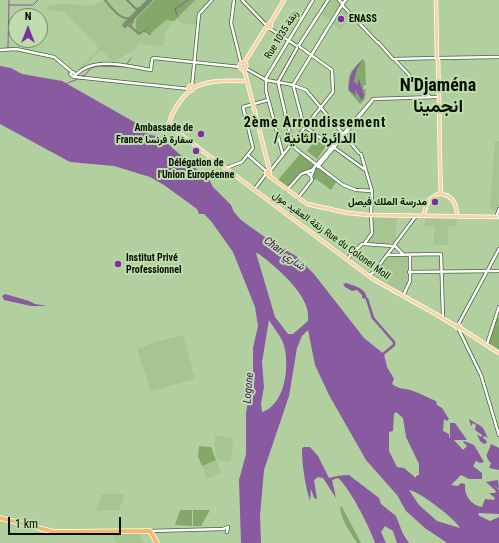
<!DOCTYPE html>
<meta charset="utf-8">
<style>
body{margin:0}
#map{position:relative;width:499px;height:543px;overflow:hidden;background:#b2cfa0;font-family:"Roboto Condensed",sans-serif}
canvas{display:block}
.north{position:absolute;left:8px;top:8px;width:40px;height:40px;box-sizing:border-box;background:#bfdcac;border:1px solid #758a68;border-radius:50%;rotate:0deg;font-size:11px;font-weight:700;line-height:16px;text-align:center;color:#060f02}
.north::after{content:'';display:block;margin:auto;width:14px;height:18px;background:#7d2fa0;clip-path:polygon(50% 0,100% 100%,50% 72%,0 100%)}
.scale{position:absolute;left:8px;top:517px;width:113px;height:18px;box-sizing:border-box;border:2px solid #060f02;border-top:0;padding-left:5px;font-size:12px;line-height:14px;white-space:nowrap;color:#060f02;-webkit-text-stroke:3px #bfdcac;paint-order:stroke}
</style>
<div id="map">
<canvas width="499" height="543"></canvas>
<div class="north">N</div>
<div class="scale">1 km</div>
</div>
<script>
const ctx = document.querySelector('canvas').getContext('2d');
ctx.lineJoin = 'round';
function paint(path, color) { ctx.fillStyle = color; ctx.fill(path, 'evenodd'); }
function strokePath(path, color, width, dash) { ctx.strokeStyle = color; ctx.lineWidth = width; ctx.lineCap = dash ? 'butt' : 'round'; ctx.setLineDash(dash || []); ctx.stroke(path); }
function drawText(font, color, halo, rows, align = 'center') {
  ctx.font = font + ' "Roboto Condensed",Vazirmatn,sans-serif'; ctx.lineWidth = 4; ctx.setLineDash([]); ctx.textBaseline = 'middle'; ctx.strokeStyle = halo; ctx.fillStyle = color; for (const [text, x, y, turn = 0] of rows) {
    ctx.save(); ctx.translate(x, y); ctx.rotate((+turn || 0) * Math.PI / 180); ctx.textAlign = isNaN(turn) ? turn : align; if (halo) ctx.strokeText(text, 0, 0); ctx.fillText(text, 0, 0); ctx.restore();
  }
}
const built = new Path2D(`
 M102 0H210L198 12 196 25 179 23V21L177 19 165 31 164 44 162 46 139 44 134 50 113 62 102 51H100L81 70 79 68 98 49V47L66 14 67 12 47 10 48 5 70 4 87 6 99 3Z
 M329 0H337L341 4 331 20 321 14Z
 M342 6 350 15 341 30 332 23Z
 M495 141H499V207L494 211 490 208Z
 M372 216 397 218 395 243 367 244 374 231Z
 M457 216V226H448V245H434V226H425V217Z
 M388 256H408L409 281 403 293 375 278V272Z
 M183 335 195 379 151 391 137 349 156 342Z
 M215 436 233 438 231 461H218L215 450Z
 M216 460 221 473 207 479 202 466Z
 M102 494H125L119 510H96Z
 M137 531 143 543H117L110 532Z`);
const green = new Path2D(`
 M155 0H195L174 21 166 20 151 33 148 32 147 27 141 33 136 32V19Z
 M363 59 365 62 366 85H364L363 89H366L365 99 360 104 348 90C349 69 350 73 363 59Z
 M315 140 326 146 317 159 307 151Z
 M300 154 314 165 311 170 299 173 287 188 278 180Z
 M317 167 336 182 331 190 316 179 313 181V172Z
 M497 317 499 318V350L488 343Z
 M199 446 211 447 216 460 202 466 198 456Z
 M340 507H342L361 543H357C350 532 341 520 340 507Z
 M180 510H192V526L175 525Z
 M193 510H210L201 526H193Z`);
const water = new Path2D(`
 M363 59 357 69 354 81 357 85 359 79 364 95 362 101 356 91H355L356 96 349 90C349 75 352 70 363 59Z
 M0 66 11 68 22 74 62 81 136 123V126C141 131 152 137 159 136L210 181 213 187 231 205 234 212 241 220 273 243 296 256 314 274 364 338 384 354 387 367 394 379 392 384C403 391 402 387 413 391 420 393 428 398 436 401L437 405 442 408 449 419 447 421 444 419 443 431 449 434V437L450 438V423H455L467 440H454L463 450 467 446 463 442 464 441 474 445 484 462 480 463 476 461 473 466 482 473V479H469L461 475 451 485 458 486 461 483 465 484C464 496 471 505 482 507L485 499 494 500 495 498 489 493H495L496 491 486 482 498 480 499 489 493 485 499 490V514L479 513 478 515 490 521 499 517V543H447L425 528 406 511 397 495 366 460 329 395 315 365 308 330 302 336 297 348 289 396 264 470 260 516 261 543H241L239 480 246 454V413L253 376V348L258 326 255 307 233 252 211 221 204 214H199L197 209 164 185 150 177 114 166 70 162 0 124ZM256 253 259 254C277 268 312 296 308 321L293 334H288L275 317ZM269 320C274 329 284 339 285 350 289 371 284 405 262 412L261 403 264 387 262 362ZM396 412 403 418 406 437 419 464V475L416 476V478L404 468 397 467 389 451V432L393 431 394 414ZM409 490C421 492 455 519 460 528L437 521 419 505Z
 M346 283C355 286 366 288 367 299L362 298V295L357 290 352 291 345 287 343 284Z
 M5 294 29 301 35 304 47 306H31L4 300 2 296Z
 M469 419C473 422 480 425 482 427 485 430 486 435 488 438L484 436 483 438 486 440 487 443 484 444 480 441 477 434 481 437 482 435 475 430 476 425 473 423 471 426Z
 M491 444 499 448V470L489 468 491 463C483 454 488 455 491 444Z
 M304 447H310L318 456 329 478C336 476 342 475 349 475L379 498 381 504 396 516 403 534 409 543H397L393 531 385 526 381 532 386 543H375C370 528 350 488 338 478L332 480 336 498 323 478 318 477 314 480 317 499 314 498 311 489 310 501C305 485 302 465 302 448Z`);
const stream = new Path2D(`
 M9 5H33L38 0
 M178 17 175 9 188 0
 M8 48 9 0
 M127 64 131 58
 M79 77 85 75 91 68 98 66 126 67
 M65 84 78 79`);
const river = new Path2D(`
 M367 299 373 318 394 342V345L383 354`);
const taxiway = new Path2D(`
 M105 0C112 8 122 24 134 16L131 26H129L126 22 130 20
 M127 0 136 9 143 7
 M131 27 139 34 148 28
 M145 31 150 34`);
const runway = new Path2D(`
 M125 25 150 0`);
const secondary = new Path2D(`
 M234 0 231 23 241 63
 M242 0 267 26
 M339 0 342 3
 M342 3 343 4V5L342 4Z
 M343 3 346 0
 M342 5 293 85 304 126 364 169
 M342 5 377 42
 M269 28 297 46
 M378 42 393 59
 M299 45 328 0
 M297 48 278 82 292 143 296 149 343 185 356 190 372 191
 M0 50 16 49 54 57 72 72
 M439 58 499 57
 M395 59 437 58
 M395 60 430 97
 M245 68 266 80 293 85 306 90 359 153
 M75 74 73 72 70 74 74 77C92 55 127 66 151 70L152 59 154 58 240 67
 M75 77 189 89
 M192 86 199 14 212 0
 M361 154 372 191 371 214
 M283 155 266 91V78L313 0
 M249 156 267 172
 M318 167 372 101
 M226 168 242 162 253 148 243 107 268 100
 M270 171 333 92 332 70 300 47
 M311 176 314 169
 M254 190 266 174
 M287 190 301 174 312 170 373 99 437 97
 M298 198 312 180 311 176 307 172
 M497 215 499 209
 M365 243 372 233 371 216
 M364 244 393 246
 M395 244 416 216
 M395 246 403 254
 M387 255 441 254 443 316
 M347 259 362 244
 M409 272 499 271
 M368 275 373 273 394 246
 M403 296 410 281V255
 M458 325 499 249
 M458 328 481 375 499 435
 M487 344 499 307
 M150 531 223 529 228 527 227 532`);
const primary = new Path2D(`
 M436 0 437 58
 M267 26a2 2 0 1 1 4 0a2 2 0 1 1-4 0Z
 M270 24 284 0
 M438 60 439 96
 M239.5 66a3.5 3.5 0 1 1 7 0a3.5 3.5 0 1 1-7 0Z
 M244 63 267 26
 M244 69 270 172
 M188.5 88a2.5 2.5 0 1 1 5 0a2.5 2.5 0 1 1-5 0Z
 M193 88C211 79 227 81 247 81
 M190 90C180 100 173 109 169 123L172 128 373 279 441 317
 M439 97 440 165
 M440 166 441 193
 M268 171 270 173 268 175 266 173Z
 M268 175 307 204 348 213 369 215
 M441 194C452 195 456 203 457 213
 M371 215 497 217
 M423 216C429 202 424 201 440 193L441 194H439
 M442 318 457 327
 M458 325 460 326V328H457Z
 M460 328 499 353`);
const highway = new Path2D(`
 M0 518 54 532 150 531 157 543`);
const markers = [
 [341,19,4,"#7d2fa0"],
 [201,134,4,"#7d2fa0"],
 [196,151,4,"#7d2fa0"],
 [435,202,4,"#7d2fa0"],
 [118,264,4,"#7d2fa0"]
];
const poiNames = [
 ["ENASS",349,19],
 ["Ambassade de",193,128,"right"],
 ["France سفارة فرنسا",193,140,"right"],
 ["Délégation de",196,163,"center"],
 ["l'Union Européenne",196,175,"center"],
 ["مدرسة الملك فيصل",427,202,"right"],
 ["Institut Privé",126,258],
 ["Professionnel",126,270]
];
const streetNames = [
 ["Rue 1035 زنقة",282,35,-58],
 ["زنقة العقيد مول Rue du Colonel Moll",331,236,36]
];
const waterNames = [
 ["Chari شاري",284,254,37],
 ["Logone",249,388,-85]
];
const districtNames = [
 ["2ème Arrondissement",315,123],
 ["/ الدائرة الثانية",315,139]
];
const townNames = [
 ["N'Djaména",438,86],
 ["انجمينا",438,107]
];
paint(built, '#a6c590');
paint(green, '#83a869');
paint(water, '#885aa0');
strokePath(stream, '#885aa0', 1);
strokePath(river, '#885aa0', 2.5);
strokePath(taxiway, '#7a906c', 2);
strokePath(runway, '#7a906c', 5);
strokePath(secondary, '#4b643a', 4);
strokePath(primary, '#fff', 4.5);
strokePath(highway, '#fff', 5.5);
strokePath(secondary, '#fff', 2.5);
strokePath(primary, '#f9d4a3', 3);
strokePath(highway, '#f5b866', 4);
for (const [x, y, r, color] of markers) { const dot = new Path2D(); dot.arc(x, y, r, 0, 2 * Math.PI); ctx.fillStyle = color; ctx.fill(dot); strokePath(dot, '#bfdcac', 1.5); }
drawText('bold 10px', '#060f02', '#bfdcac', poiNames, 'left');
drawText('10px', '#060f02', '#bfdcac', streetNames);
drawText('italic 11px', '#4d0e67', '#bfdcac', waterNames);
ctx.letterSpacing = '1px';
drawText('bold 14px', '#060f02', '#bfdcac', districtNames);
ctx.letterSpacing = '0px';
drawText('bold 18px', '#060f02', '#bfdcac', townNames);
</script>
